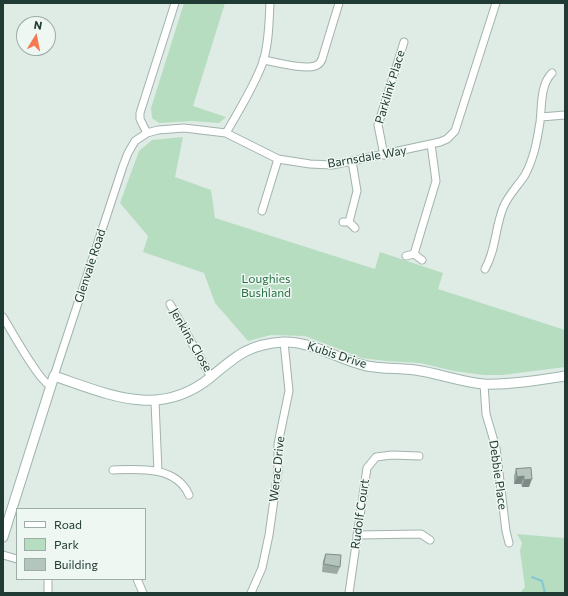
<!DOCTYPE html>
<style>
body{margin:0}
#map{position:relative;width:568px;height:596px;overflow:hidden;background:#dfebe5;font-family:Commissioner,sans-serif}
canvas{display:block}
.frame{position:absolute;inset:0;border:4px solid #203b33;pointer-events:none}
.legend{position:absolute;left:16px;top:508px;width:130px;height:72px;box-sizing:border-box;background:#eff7f3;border:1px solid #9caca6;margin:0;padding:5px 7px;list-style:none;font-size:12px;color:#203b33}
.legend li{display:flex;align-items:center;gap:8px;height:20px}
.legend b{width:20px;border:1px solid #9caca6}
.north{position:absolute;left:16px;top:16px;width:40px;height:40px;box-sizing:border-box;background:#eff7f3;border:1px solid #9caca6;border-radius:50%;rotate:10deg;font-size:11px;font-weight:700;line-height:16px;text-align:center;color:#203b33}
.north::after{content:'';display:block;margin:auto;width:14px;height:18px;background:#f57952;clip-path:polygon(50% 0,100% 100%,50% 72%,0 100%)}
</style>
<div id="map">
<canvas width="568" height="596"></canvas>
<div class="frame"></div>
<ul class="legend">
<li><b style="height:5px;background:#fff"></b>Road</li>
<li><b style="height:11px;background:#b7ddc1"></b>Park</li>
<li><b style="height:11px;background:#b4c5be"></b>Building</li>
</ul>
<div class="north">N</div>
</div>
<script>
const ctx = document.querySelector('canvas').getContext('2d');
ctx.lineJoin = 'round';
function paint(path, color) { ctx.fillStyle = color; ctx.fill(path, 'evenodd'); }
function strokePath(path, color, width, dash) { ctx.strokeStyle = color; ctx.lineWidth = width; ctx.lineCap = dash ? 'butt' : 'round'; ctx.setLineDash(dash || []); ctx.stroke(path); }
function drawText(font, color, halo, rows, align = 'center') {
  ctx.font = font + ' Commissioner,sans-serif'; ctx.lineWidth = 3; ctx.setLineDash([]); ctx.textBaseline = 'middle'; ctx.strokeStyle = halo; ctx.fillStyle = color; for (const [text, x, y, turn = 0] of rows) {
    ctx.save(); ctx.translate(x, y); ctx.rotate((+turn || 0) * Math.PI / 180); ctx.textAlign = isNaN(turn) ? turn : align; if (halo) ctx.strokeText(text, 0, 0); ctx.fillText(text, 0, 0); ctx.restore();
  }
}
const green = new Path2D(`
 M184 3H225L193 106 226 117 219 123 192 121 159 123 152 118 151 108Z
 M183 137 175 177 211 190 215 218 375 269 380 252 443 273 438 289 565 330V367L502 375H483L454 371 420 363 386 361 362 358 305 336 271 335 248 341 215 303 204 273 143 252 148 236 120 203 139 151 152 140Z
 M517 534 563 538 565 536V593H520L525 587 520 551 522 543Z`);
const stream = new Path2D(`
 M532 577 542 581 545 593`);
const street = new Path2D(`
 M263 60C276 62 304 70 315 66 318 65 321 62 322 59L339 3
 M541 117 565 115
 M147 133 140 119V113L175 3
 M226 133C239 110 254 87 263 62 269 43 269 22 270 3
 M384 155 378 125 404 42
 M262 211 278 159
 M343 222H349L355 228
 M349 222 357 191 352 161
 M414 254 436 181 431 144
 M406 256 414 254 422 260
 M485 269C496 250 495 228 503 208 508 195 518 186 525 175 534 158 537 141 540 122 542 106 540 85 552 73
 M170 304 211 377
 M3 317C11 330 40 383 51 386
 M54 376 123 166 128 153 135 141 147 133 158 130 184 128 226 133 278 159 310 164 332 165 352 161 440 142 447 139 455 131 496 3
 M484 384 486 414 496 448 506 531 509 543
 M155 402 158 471
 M113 470C140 469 176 466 189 495
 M357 535 421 534 430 540
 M3 555 17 559
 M48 579V593
 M137 579 143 593
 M251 593 262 568 269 535 278 471V444L289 391 284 342
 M349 593 367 468 376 457 392 455 419 456`);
const secondary = new Path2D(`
 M3 537 54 376C110 395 160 419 211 377 236 356 249 344 283 342 313 341 338 360 367 366 383 369 399 368 415 370 438 373 460 382 484 384 510 385 539 380 565 376`);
const wall = new Path2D(`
 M531 468 529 487H522L521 484H514V476L516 469Z
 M326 554 340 567 337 574 322 572 323 561Z`);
const shadedWall = new Path2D(`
 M524 476 521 484H514L517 477Z
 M532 479 529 487H522L524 480Z`);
const building = new Path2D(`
 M531 468 532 479 524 480V476L517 477 516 469Z
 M326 554 341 555 340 567 324 564Z`);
const streetNames = [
 ["Parklink Place",390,87,-73],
 ["Barnsdale Way",367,157,-10],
 ["Glenvale Road",90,266,-72],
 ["Jenkins Close",191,340,60],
 ["Kubis Drive",337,355,18],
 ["Werac Drive",277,469,-84],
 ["Debbie Place",498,475,82],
 ["Rudolf Court",360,514,-82]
];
const parkNames = [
 ["Loughies",266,279],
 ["Bushland",266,293]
];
paint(green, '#b7ddc1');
strokePath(stream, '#85c6d1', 2);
strokePath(street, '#a2b3ac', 9);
strokePath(secondary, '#9eb6ad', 11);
strokePath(street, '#fff', 7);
strokePath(secondary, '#fff', 9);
paint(wall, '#9ba9a3');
paint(shadedWall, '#7e8a85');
paint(building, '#b4c5be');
strokePath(building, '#7e8a85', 1);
drawText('12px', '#203b33', '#eff7f3', streetNames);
drawText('12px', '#297245', '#eff7f3', parkNames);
</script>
